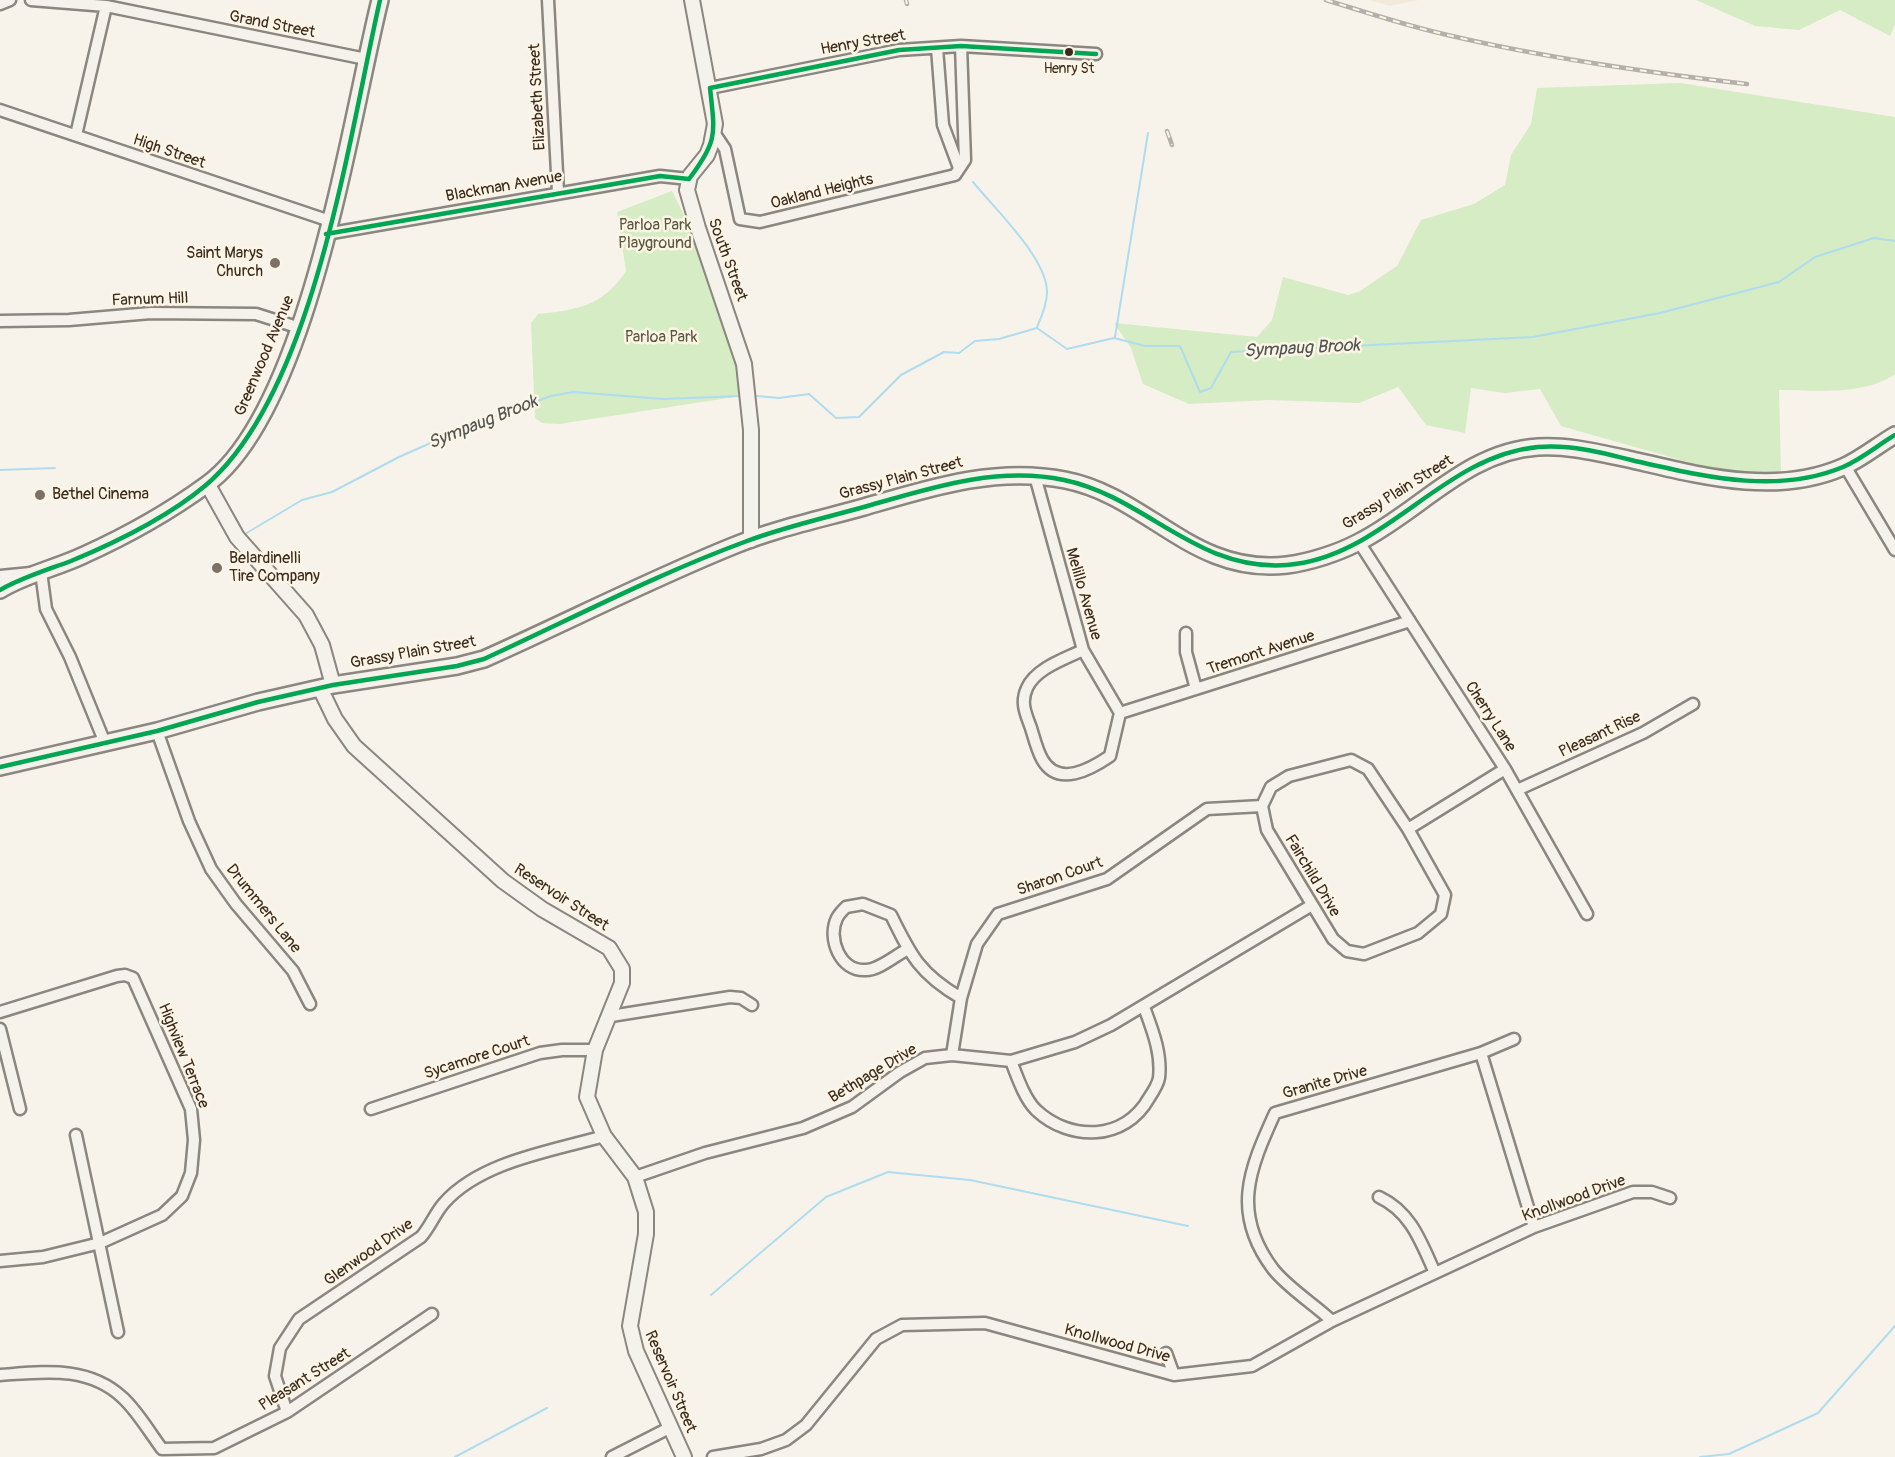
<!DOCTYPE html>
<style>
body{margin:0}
canvas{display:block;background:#f7f3ea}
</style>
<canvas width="1895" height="1457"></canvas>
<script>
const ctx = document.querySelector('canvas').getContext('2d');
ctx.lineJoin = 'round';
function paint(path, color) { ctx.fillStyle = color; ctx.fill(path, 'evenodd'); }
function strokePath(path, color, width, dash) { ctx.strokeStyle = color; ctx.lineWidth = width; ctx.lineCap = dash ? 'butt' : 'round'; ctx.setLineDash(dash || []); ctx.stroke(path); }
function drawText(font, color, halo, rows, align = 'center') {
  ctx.font = font + ' Pangolin,sans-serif'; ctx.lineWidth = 5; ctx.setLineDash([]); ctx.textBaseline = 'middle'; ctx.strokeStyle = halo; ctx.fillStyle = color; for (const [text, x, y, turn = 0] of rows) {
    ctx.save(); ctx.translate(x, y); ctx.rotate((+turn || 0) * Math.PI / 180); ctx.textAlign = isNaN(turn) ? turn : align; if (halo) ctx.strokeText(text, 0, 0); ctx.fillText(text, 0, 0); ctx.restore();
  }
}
const built = new Path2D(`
 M1369 0H1419L1389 6Z`);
const green = new Path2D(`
 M1696 0H1895V25L1890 36 1840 10 1799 30 1755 26Z
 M1680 83 1895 117V374C1864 396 1816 390 1779 390L1781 474 1716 470 1561 426 1540 389 1505 393 1471 388 1465 433 1426 425 1398 387 1359 403 1269 400 1189 404 1143 384 1131 348 1114 323 1257 337 1272 320 1283 277 1348 295 1360 291 1397 266 1421 220 1474 204 1505 185 1511 155 1531 124 1537 88Z
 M672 191 685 217 705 273 717 294 741 369V396L559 424 542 423 535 418 531 323 538 314C577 310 603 306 626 271L617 212Z`);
const stream = new Path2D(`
 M973 182C994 208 1047 258 1047 292 1047 304 1042 316 1037 327
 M1115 337 1148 133
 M757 396 779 398 809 394 836 418 859 417 901 375 944 352 959 353 975 341 999 339 1037 328 1067 349 1114 338 1145 346H1180L1200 392 1211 388 1231 352 1533 337 1660 313 1779 282 1815 257 1874 238 1895 241
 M0 470 55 468
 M245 534 302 500 332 492 399 457 471 425 551 396 573 392 663 399 741 396
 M711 1295 826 1197 888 1172 970 1180 1188 1226
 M455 1457 547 1408
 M1700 1457 1729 1454 1818 1413 1895 1326`);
const minor = new Path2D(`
 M31 0 106 6 366 59
 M548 0 558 192
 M0 4 10 0
 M937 48 943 125 959 168
 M710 88 899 50 961 46 1096 54
 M0 110 330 221
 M715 134 725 149 740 219 760 222 955 175 965 160 961 46
 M76 135 106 6
 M326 234 660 176 689 179
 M0 321 69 320 151 313 256 314 300 328
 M1845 466 1895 550
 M1035 476 1083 650 1120 713
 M1359 542 1505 769 1587 914
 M0 576 41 572 46 609 70 657 105 743
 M1186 633V652L1196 689
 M1083 650C1065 659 1036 668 1027 688 1020 703 1026 714 1031 728 1034 738 1037 750 1042 759 1058 788 1091 769 1110 756L1120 713
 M1120 713 1410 621
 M157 731 189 821 211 869 236 904 293 971 310 1004
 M1351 760 1368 769 1408 829 1445 895 1441 914 1418 933 1364 954 1347 951 1333 939 1267 830 1262 806 1271 787 1289 776Z
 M1517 790 1643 733 1693 704
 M1408 829 1505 769
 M908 949C896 955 879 970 866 970 840 972 827 938 837 918 839 914 843 910 846 907L863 904 891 915C911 956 920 974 961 998
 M0 1012 117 976 125 975 133 978 191 1109 194 1140 191 1173 182 1196 162 1215 100 1243 43 1257 0 1261
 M611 1016 730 997 741 998 752 1005
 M0 1029 20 1109
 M1481 1053 1534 1227
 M952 1055 961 998 977 944 998 914 1107 879 1207 809 1262 806
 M1011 1061C1017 1076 1024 1098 1036 1110 1070 1142 1125 1141 1149 1098 1153 1092 1158 1084 1159 1078 1162 1053 1152 1029 1144 1007
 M371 1109 540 1053 562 1050H595
 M76 1135 118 1332
 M635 1177 705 1153 803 1128 852 1107 900 1072 925 1058 952 1055 1011 1061 1075 1042 1111 1025 1312 905
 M1379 1197C1411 1212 1421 1242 1435 1273
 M1332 1321C1314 1304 1288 1288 1273 1269 1231 1213 1249 1170 1275 1113L1481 1053 1514 1039
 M1166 1353 1174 1375
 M0 1375C43 1372 88 1365 123 1398 138 1412 150 1433 162 1449L214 1448 287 1412 432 1314
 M287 1412 275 1376 280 1348 299 1319 421 1237C430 1227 435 1213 444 1203 481 1161 553 1151 604 1136
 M612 1457 671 1427
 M713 1457 761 1449 786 1440 806 1425 876 1339 902 1325 985 1323 1174 1375 1252 1366 1332 1321 1534 1227 1633 1192H1652L1670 1198`);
const tertiary = new Path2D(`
 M692 0 715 124 711 145 707 155 690 176 687 190 698 228 744 364 751 430V540
 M208 485 237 537 306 615 322 645 333 685
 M320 688 335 719 354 746 503 881 542 909 609 948 622 969V983L595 1050 587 1097 604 1136 635 1177 646 1212V1234L630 1326 636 1351 684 1457`);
const secondary = new Path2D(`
 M0 590C26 574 57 568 84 555 126 536 169 512 206 485 308 413 350 121 380 0
 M0 767 157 731 258 702 333 685 457 666 484 659C567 622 649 580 733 546 774 529 821 519 864 507 929 488 996 466 1065 480 1148 496 1193 576 1287 565 1310 562 1338 553 1359 542 1419 512 1467 451 1538 447 1568 445 1599 453 1628 459 1698 475 1774 497 1843 467 1861 459 1878 445 1895 435`);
const rail = new Path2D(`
 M906 0 907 4
 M1326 0C1362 11 1398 23 1435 32 1537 57 1643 72 1747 84
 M1167 131 1172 145`);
const bus1 = new Path2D(`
 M710 88 899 50 961 46 1096 54
 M689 179C718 141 715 134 710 88
 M326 234 660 176 689 179
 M0 590C23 577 47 570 71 561 117 542 168 517 206 485 314 393 349 136 380 0
 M0 767 157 731 258 702 333 685 457 666 484 659C571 619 657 574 747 541 787 526 829 517 871 505 933 487 999 466 1064 480 1146 497 1197 572 1287 565 1385 557 1441 456 1538 447 1570 444 1604 453 1635 461 1703 476 1776 495 1843 467 1862 459 1878 445 1895 435`);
const markers = [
 [1069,52,5,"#3b2a1e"],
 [275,263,6,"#7d7065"],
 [40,495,6,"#7d7065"],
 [217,568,6,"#7d7065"]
];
const busNames = [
 ["Henry St",1069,69]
];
const streetNames = [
 ["Grand Street",272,25,11],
 ["Henry Street",863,43,-10],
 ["Elizabeth Street",538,97,-93],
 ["High Street",169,152,19],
 ["Blackman Avenue",504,187,-10],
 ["Oakland Heights",822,192,-14],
 ["South Street",727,260,70],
 ["Farnum Hill",150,300,-2],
 ["Greenwood Avenue",265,356,-67],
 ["Grassy Plain Street",901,479,-15],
 ["Grassy Plain Street",1398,493,-32],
 ["Melillo Avenue",1083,594,74],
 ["Grassy Plain Street",413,653,-10],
 ["Tremont Avenue",1261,653,-18],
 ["Cherry Lane",1490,717,57],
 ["Pleasant Rise",1600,735,-25],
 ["Fairchild Drive",1312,876,59],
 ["Sharon Court",1060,877,-19],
 ["Reservoir Street",561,898,33],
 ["Drummers Lane",263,909,51],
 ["Highview Terrace",183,1056,68],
 ["Sycamore Court",477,1058,-18],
 ["Bethpage Drive",873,1074,-31],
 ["Granite Drive",1325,1083,-16],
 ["Knollwood Drive",1574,1199,-20],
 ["Glenwood Drive",369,1253,-35],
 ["Knollwood Drive",1117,1344,15],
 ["Pleasant Street",305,1380,-32],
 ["Reservoir Street",670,1382,67]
];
const parkNames = [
 ["Parloa Park",655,226],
 ["Playground",655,244],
 ["Parloa Park",661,338]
];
const poiNames = [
 ["Saint Marys",263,254,"right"],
 ["Church",263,272,"right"],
 ["Bethel Cinema",52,495],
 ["Belardinelli",229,559],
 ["Tire Company",229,577]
];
const waterNames = [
 ["Sympaug Brook",1302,349,-3],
 ["Sympaug Brook",483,423,-22]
];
paint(built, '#f4ead9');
paint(green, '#d5ecc4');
strokePath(stream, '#afdcef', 2);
strokePath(minor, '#8b867f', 15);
strokePath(tertiary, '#8b867f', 18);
strokePath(secondary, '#8b867f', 20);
strokePath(minor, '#f5f2ec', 10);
strokePath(tertiary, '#f5f2ec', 14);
strokePath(secondary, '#f5f2ec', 15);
strokePath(rail, '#b3afa9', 4.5);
strokePath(rail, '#fcf5e5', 2, [7]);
strokePath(bus1, '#00a651', 4.5);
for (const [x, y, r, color] of markers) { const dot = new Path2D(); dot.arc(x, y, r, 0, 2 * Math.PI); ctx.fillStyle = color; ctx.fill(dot); strokePath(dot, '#fcf5e5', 2); }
drawText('14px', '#3b2a1e', '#fcf5e5', busNames);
drawText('16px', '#3b2a1e', '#fcf5e5', streetNames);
drawText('16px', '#5a5940', '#fcf5e5', parkNames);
drawText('16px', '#3b2a1e', '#fcf5e5', poiNames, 'left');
drawText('italic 18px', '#505453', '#fcf5e5', waterNames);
</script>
